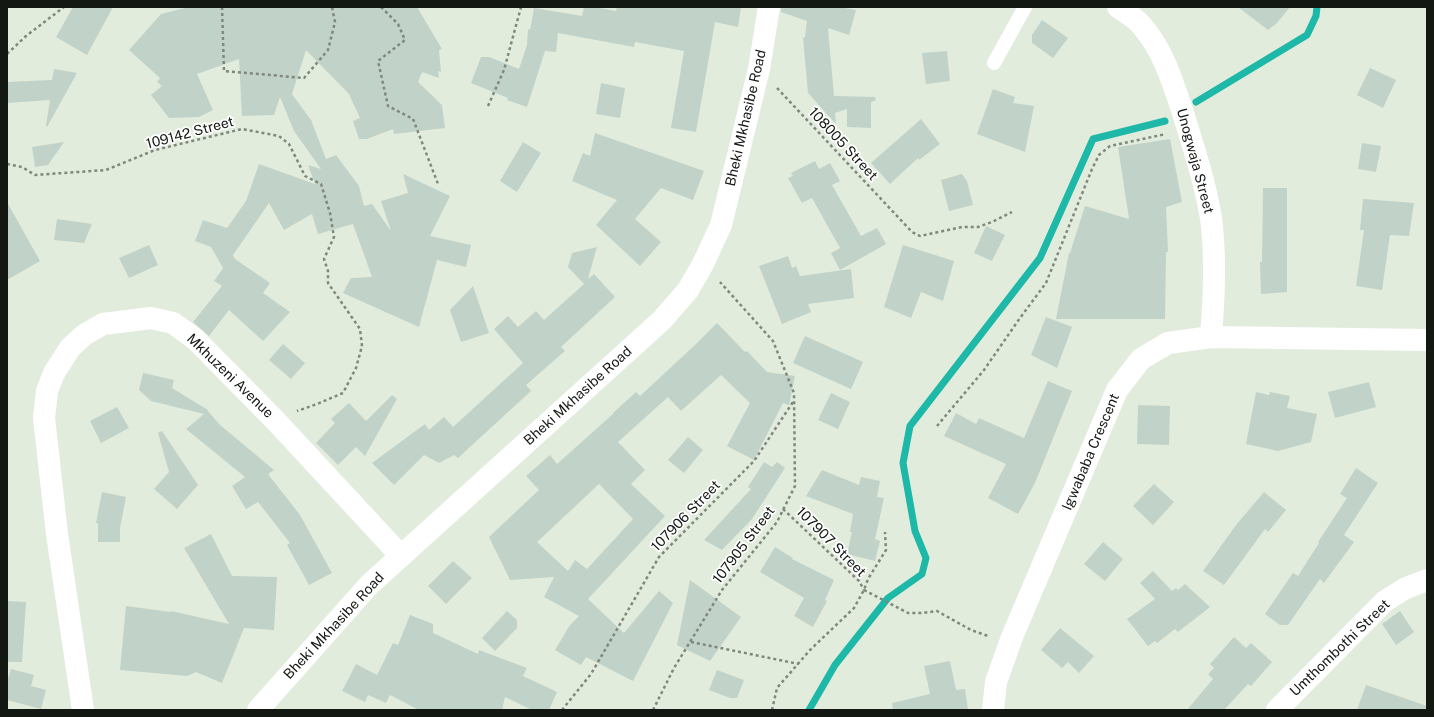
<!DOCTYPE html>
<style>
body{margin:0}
#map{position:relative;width:1434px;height:717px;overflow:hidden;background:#e2ecdd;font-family:"Public Sans",sans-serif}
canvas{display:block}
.frame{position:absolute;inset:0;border:8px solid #141813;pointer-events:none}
</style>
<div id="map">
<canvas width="1434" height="717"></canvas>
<div class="frame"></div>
</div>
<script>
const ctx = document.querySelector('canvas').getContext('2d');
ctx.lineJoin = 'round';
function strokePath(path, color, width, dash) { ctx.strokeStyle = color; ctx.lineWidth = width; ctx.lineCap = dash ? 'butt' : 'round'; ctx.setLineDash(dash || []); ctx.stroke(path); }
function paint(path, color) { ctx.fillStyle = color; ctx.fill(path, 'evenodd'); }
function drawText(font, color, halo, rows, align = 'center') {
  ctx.font = font + ' "Public Sans",sans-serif'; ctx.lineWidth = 3.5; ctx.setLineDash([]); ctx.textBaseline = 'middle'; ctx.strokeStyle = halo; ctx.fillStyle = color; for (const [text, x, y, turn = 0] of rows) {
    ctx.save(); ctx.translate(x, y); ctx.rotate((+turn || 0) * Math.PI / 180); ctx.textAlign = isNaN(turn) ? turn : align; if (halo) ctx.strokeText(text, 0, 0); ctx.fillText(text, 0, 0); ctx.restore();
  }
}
const stream = new Path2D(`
 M1196 102 1307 35 1316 16 1317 7
 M809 710 835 665 888 598 922 574 926 558 915 531 903 463 910 426 1040 258 1093 139 1165 121`);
const building = new Path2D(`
 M73 7H113L87 55 56 37Z
 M189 7H417L442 49 439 50 441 72 438 71 439 78 422 72 418 82 442 105 445 128 394 134 393 129 367 139H359L353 121 360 118 349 94 306 50 292 94 311 120 326 159 336 155 359 186 364 206 372 204 391 231 381 201 408 193 403 174 450 196 430 236 471 245 466 267 437 260 419 327 343 293 351 278 372 277 353 224 318 234 312 214 284 230 269 203 233 255 235 259 270 283 263 293 290 312 263 341 229 310 209 336 193 322 222 286 214 281 223 268 211 247 195 241 203 220 227 228 246 201 259 164 315 184 308 165 321 169 294 131 280 97 274 115 242 116 239 59 197 74 213 110 199 117 169 118 151 95 162 86 157 82 160 78 129 50 161 14Z
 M584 7H593L616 11 617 7H741L738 27 715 22 696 132 671 128 684 51 635 42 634 47 558 33 556 52 545 51 527 107 507 100 508 98 471 83 481 57H489L519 69 527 45 528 29 530 30 534 8 582 16Z
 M781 7H839L856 10 849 35 828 28 834 96 875 97 876 100 871 102V128L847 127V109L835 113 836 124 808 93 803 38 805 37 807 21 781 12Z
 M1238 7H1290L1276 24 1268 30Z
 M1042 20 1068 38 1053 58 1032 43V35Z
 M947 51 950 81 926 84 922 53Z
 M1370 68 1396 80 1383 108 1357 95Z
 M54 69 77 73 47 127 46 126 50 100 7 103V82L52 80Z
 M601 83 625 88 620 118 596 114Z
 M993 89 1015 97 1013 103 1034 106 1025 152 977 134Z
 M921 119 940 144 919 160 918 158 890 184 871 163Z
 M595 133 704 171 693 200 661 188 635 219 661 242 640 266 596 225 617 200 572 181 583 153 590 156Z
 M1170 139 1182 202 1166 207 1168 252H1166L1165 319H1056L1069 253H1070L1085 206 1129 219 1118 147Z
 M64 142 48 165 35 167 32 147Z
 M523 142 541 153 517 192 500 181Z
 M1362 143 1381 146 1376 172 1358 169Z
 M815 161 819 169 830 163 840 181 832 185 861 236 877 228 886 244 840 270 831 253 840 248 812 198 802 203 788 178 793 176 791 173Z
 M962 174 967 181 973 205 949 211 941 180Z
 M1263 188H1287V292L1261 294 1260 262H1262Z
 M1363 199 1414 203 1409 236 1390 235 1382 290 1356 286 1364 230H1360Z
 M7 202 40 261 7 280Z
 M57 219 92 224 84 243 54 240Z
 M986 226 1005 235 992 261 974 253Z
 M149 245 158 265 129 278 119 258Z
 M903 245 954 261 943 301 921 292 911 318 884 307Z
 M597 247 588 279 594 274 615 297 561 347 565 351 526 385 531 391 458 458 454 455 439 463 424 455 394 485 372 463 425 424 429 430 444 417 453 427 523 363 494 329 508 316 518 327 536 311 544 320 584 284 568 267 572 253Z
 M788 256 792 268 796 266 800 276 851 269 854 298 808 304 811 312 782 324 759 266Z
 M473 286 489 333 461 342 450 310Z
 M1046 317 1072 327 1057 368 1031 355Z
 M717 323 745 352 747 351 767 372 795 376 789 405 783 403 754 460 727 446 750 403 721 375 681 411 668 397 618 442 645 470 631 484 665 516 588 599 624 633 659 591 673 603 633 681 586 657 581 665 555 650 570 625 579 616 544 597 554 577 510 580 489 537 539 490 526 476 550 455 557 464 613 414V413L636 392 640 396 695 345ZM599 484 633 519 587 569 575 560 568 571 537 542Z
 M805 336 863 362 851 389 793 363Z
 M283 344 305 363 291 379 269 360Z
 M143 373 174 380 172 388 208 410V411L219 424 274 470 268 474 300 515 332 573 309 585 287 545 290 543 258 502 246 509 232 486 245 477 186 429 204 414 151 401 139 390Z
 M1048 381 1072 391 1035 483 1018 514 988 498 1006 464 944 436 956 413 976 424 979 418 1024 438Z
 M1369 382 1376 407 1335 418 1328 392Z
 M1256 392 1269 395 1270 392 1290 396 1287 408 1317 414 1311 442 1278 451 1246 444Z
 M831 393 850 402 838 429 818 420Z
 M392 395 397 399 365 456 356 447 338 465 316 443 335 423 331 419 349 403 366 421Z
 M1138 405 1170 406 1169 445 1137 444Z
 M117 407 129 428 101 443 90 421Z
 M162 431 198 485 177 509 154 489 169 472 158 433Z
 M688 437 703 450 684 473 668 460Z
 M764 462 772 467 777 462 785 468 752 519 722 550 704 540 751 489 748 487Z
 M1356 468 1378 483 1344 535 1354 542 1324 583 1320 579 1288 625H1280L1265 614 1293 573 1298 576 1319 543 1318 542 1347 498 1340 494Z
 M822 470 859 485 861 477 880 481 877 497 884 498 875 539 880 541 875 561 847 554 852 532H850L853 514 806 496Z
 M1154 484 1174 502 1153 525 1133 506Z
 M102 492 126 497 120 528V542H98V523H96Z
 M1264 492 1286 510 1268 532 1265 529 1224 585 1203 571 1236 525Z
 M211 534 232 576 277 577 274 630 244 628 222 683 196 672 187 676 120 670 126 606 171 612V611L229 624 184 548Z
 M1103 542 1123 559 1105 581 1084 564Z
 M775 547 793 558 792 559 834 580 825 600 827 601 813 627 794 616 804 598 760 572Z
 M453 561 472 578 446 604 428 586Z
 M1153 571 1172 591 1176 588 1178 590 1185 584 1210 607 1178 632 1175 629 1157 643 1155 641 1148 646 1127 619 1155 599 1140 583Z
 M690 580 741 617 710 661 677 645Z
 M7 601 26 602 22 662H7Z
 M507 611 517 620V628L495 651 482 638Z
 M1400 611 1414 632 1396 645 1382 624Z
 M410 615 433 624V633L478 654 479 650 527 668 523 676 557 692 549 710H532L505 697 502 710H419L390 695 386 703 368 695 365 702 342 691 356 664 377 675 393 643 398 645Z
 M1060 628 1094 656 1079 673 1068 662 1062 668 1041 650Z
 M1234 637 1246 648 1251 643 1272 662 1251 686 1248 684 1224 710H1187L1213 679 1208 674 1214 668 1210 664Z
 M950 661 956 690 965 689 968 710H893L892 703 930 694 924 666Z
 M11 669 34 675 31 686 46 690 41 709 7 700V682Z
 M717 670 744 680 737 698H730L709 690Z
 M1366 685 1427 706V710H1357Z`);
const path = new Path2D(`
 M222 7 224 71 304 78 328 50 335 22 332 7
 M381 7 398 24 405 40 378 61 388 106 413 119 438 184
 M7 54 26 36 64 7
 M777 88 912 232 920 236 962 227H978L992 222 1012 212
 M488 106 504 70 521 7
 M7 164 22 167 35 175 106 170 155 150 242 129 279 136 289 144 305 176 321 184 330 213 334 237 324 259 328 271V283L360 329 362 346 356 368 343 393 317 404 297 411
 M937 426 984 370 1020 318 1046 283 1092 169 1099 155 1110 146 1166 134
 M783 509 859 581 864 590
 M864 590 908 613H922L937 611 971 630 988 636
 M691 642 799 664
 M562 710 591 674 659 557 754 461 793 402
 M653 710 674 668 722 590 777 522 795 486 794 393 773 341 720 282
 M772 710 777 688 810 650 854 608 864 590 868 579 886 550 885 532`);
const service = new Path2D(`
 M994 63 1025 7`);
const minor = new Path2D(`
 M1118 7C1126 13 1136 18 1142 26 1163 50 1172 80 1182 110 1193 145 1205 182 1211 218 1216 258 1214 297 1211 337
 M83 710 57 534 44 418 47 391 54 373 70 348 84 335 103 324 151 318 173 323 195 339 274 419 401 556
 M258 710 369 585 662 320 688 290 703 264 721 225 759 69 769 7
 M993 710 996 682 1012 637 1117 390 1141 359 1168 343 1211 337 1427 340
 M1277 710 1385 601 1406 588 1427 580`);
const streetNames = [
 ["Bheki Mkhasibe Road",746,118,-77],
 ["109142 Street",190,133,-15],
 ["108005 Street",843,144,47],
 ["Unogwaja Street",1195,161,75],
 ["Mkhuzeni Avenue",230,376,44],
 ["Bheki Mkhasibe Road",578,396,-42],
 ["Igwababa Crescent",1091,452,-67],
 ["107906 Street",686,516,-46],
 ["107907 Street",831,542,45],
 ["107905 Street",744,545,-53],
 ["Bheki Mkhasibe Road",334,626,-47],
 ["Umthombothi Street",1340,648,-44]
];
strokePath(stream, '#1db8a7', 7);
paint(building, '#c1d2c8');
strokePath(path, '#80877d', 2.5, [3, 3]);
strokePath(service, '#fff', 14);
strokePath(minor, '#fff', 22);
drawText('14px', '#141813', '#fff', streetNames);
</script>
